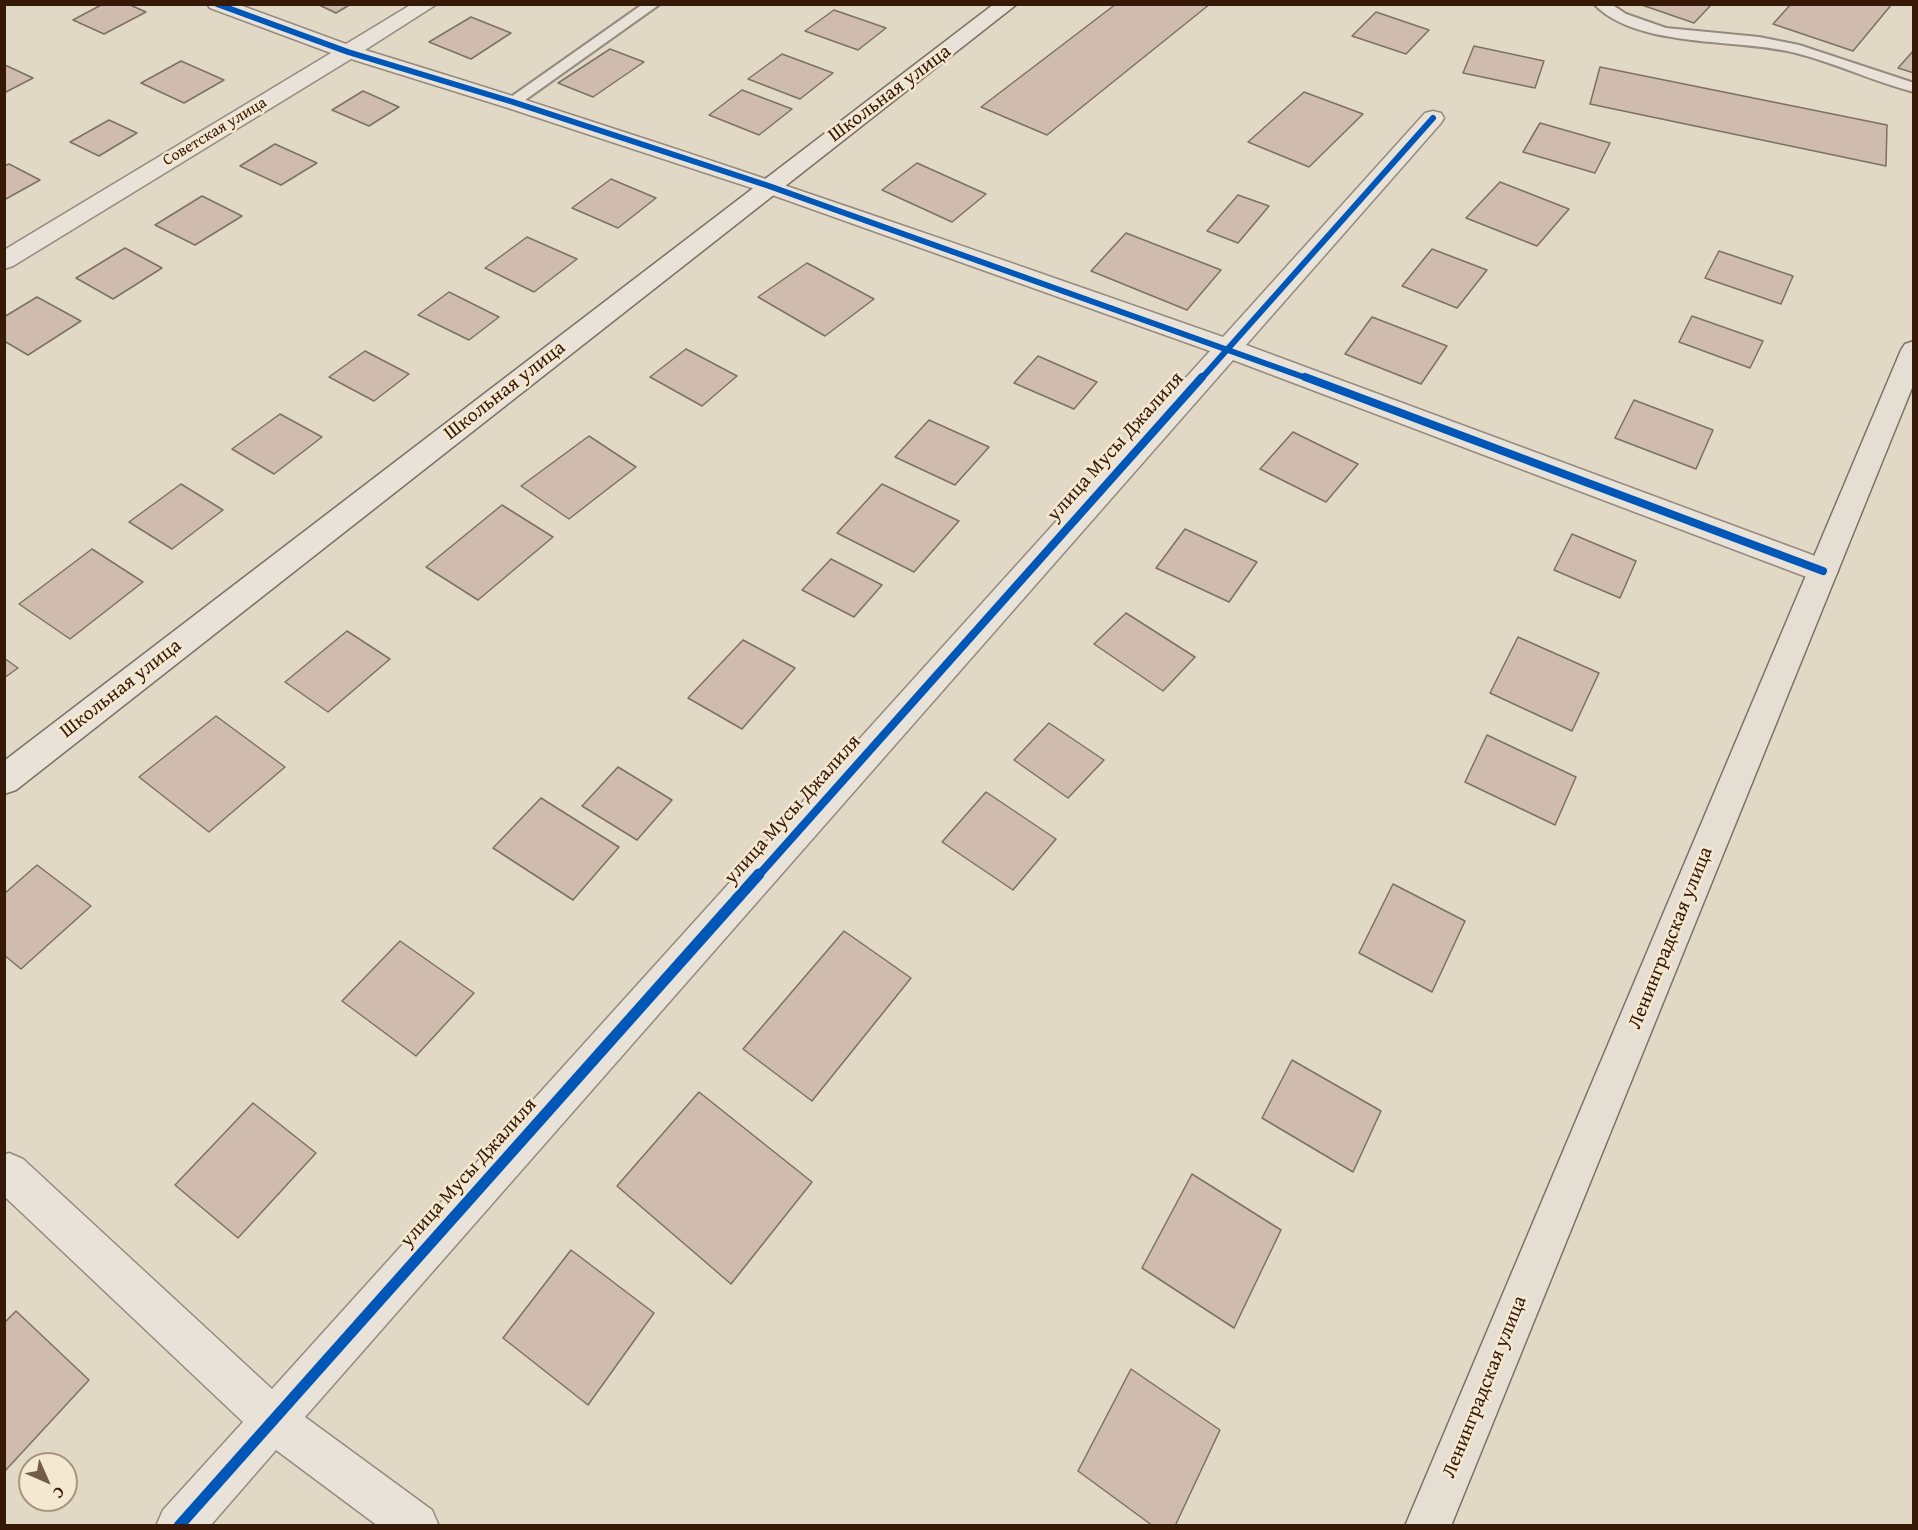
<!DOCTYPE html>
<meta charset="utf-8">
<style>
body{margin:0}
#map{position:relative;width:1918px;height:1530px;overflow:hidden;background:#e1d8c5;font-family:"Gentium Book Plus",serif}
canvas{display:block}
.frame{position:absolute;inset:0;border:6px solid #371907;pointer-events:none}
.north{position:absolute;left:18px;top:1452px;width:60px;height:60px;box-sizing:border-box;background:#f4e8d1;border:2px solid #a89580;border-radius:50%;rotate:135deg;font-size:16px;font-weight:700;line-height:24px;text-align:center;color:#371907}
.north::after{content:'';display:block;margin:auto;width:21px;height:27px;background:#725c4a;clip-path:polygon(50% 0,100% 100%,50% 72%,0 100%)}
</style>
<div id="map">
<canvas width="1918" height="1530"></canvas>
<div class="frame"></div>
<div class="north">С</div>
</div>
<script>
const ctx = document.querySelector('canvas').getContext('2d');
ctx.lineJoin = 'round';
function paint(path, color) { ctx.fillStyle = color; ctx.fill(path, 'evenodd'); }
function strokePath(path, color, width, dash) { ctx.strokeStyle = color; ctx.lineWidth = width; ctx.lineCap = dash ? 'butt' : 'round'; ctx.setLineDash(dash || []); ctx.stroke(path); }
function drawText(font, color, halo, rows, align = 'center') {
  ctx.font = font + ' "Gentium Book Plus",serif'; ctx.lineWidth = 5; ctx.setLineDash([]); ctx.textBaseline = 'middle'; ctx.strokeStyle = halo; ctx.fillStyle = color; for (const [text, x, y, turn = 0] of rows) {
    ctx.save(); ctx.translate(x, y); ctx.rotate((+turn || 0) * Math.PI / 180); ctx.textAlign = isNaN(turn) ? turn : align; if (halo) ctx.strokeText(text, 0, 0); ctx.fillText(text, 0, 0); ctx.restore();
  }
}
const building = new Path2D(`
 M103 4H128L146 12 104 34 73 20Z
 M317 4H351L336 13Z
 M1116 4H1210L1047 135 981 107Z
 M1639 4H1712L1694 23Z
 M1791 4H1892L1853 51 1773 24Z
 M834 10 886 28 858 50 805 31Z
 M1376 12 1429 30 1406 54 1352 36Z
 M471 17 511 33 471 59 429 42Z
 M1474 46 1544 61 1535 88 1463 73Z
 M610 49 644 62 593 97 558 83Z
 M1914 50V73L1898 68Z
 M782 54 833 73 800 99 748 79Z
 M181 61 224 80 184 103 141 83Z
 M4 65H5L33 78 4 93Z
 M1600 67 1887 125 1886 166 1590 104Z
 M742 90 792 109 759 135 709 115Z
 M363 91 399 107 369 126 332 110Z
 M1304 92 1363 114 1309 167 1248 142Z
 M109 120 137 133 99 156 70 142Z
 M1540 123 1610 143 1595 173 1523 152Z
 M275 144 317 163 281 185 240 166Z
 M917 163 986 194 952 222 882 190Z
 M9 164 40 180 4 200V166Z
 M611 179 656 198 618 228 572 208Z
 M1500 182 1569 209 1537 246 1466 218Z
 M1238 195 1269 206 1238 243 1207 231Z
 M202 196 242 216 195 245 155 225Z
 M1126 233 1221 270 1187 310 1091 271Z
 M527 237 577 259 534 292 485 268Z
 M125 248 162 268 113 299 76 278Z
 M1432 249 1487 270 1457 308 1402 286Z
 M1719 251 1793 276 1781 304 1705 278Z
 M807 263 874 299 825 336 758 297Z
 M449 292 499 317 469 340 418 315Z
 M37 297 81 321 28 355 4 341V317Z
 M1692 316 1763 341 1750 368 1679 342Z
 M1372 317 1447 346 1421 384 1345 354Z
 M686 349 737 376 702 406 650 377Z
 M365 351 409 374 374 401 329 377Z
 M1038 356 1097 382 1074 409 1014 383Z
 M1634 400 1713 430 1696 469 1615 438Z
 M280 414 322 437 274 474 232 449Z
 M929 420 989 447 955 485 895 457Z
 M1293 432 1358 464 1326 502 1260 469Z
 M589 436 636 467 569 519 521 486Z
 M181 484 223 510 172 549 129 522Z
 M882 484 959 521 914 572 837 533Z
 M502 505 553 537 478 600 426 567Z
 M1185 529 1257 562 1229 602 1156 568Z
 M1572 534 1636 561 1620 598 1554 570Z
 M92 549 143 582 70 639 19 604Z
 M831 559 882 585 854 617 802 590Z
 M1126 613 1195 657 1163 691 1094 644Z
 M347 631 390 659 328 712 285 682Z
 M1518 637 1599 673 1572 731 1490 693Z
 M743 640 795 668 742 729 688 698Z
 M4 658 18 668 4 678Z
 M216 716 285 767 209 832 139 777Z
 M1049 723 1104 760 1068 798 1014 760Z
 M1487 735 1576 777 1555 825 1465 782Z
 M618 767 672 800 637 840 582 806Z
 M986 792 1056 839 1013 890 942 842Z
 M541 798 619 847 573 900 493 848Z
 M37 865 91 906 21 969 4 955V894Z
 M1393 884 1465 921 1432 992 1359 953Z
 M844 931 911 978 812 1101 743 1049Z
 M400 941 474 993 416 1056 342 1001Z
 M1292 1060 1381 1111 1353 1172 1262 1118Z
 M699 1092 812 1182 731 1284 617 1186Z
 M253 1103 316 1153 238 1238 175 1185Z
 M1192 1174 1281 1230 1234 1328 1142 1268Z
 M571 1250 654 1313 588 1405 503 1338Z
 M16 1311 89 1380 4 1472V1323Z
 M1131 1369 1220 1430 1175 1526H1153L1078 1471Z`);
const lane = new Path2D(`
 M643 4H660L518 105H508L506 102 508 99Z
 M1594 4H1611L1626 14 1666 28 1759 37 1799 45 1914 83V92C1874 82 1836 63 1796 53 1740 38 1636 49 1594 4Z`);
const street = new Path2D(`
 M207 4H237L346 44 412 4H437L365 50C654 138 938 237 1223 337L1425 113 1433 111 1441 113 1444 118 1441 123 1246 345 1834 563 1838 571 1834 579 1823 582 1812 579 1233 360 305 1417 432 1510 439 1526H378L276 1450 210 1526H156L163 1510 243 1422 4 1196V1155L9 1153 23 1159 272 1389 1210 351 761 191 505 107 351 59 13 266 4 269V250L331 53 210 8Z`);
const secondary = new Path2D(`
 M994 4H1017L16 790 4 794V761Z`);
const primary = new Path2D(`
 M1914 341V383L1451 1526H1405L1901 350 1905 344Z`);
const cyclewayFar2 = new Path2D(`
 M217 4 348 52 513 102 769 186 1309 379
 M1201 379 1433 118`);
const cyclewayFar1 = new Path2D(`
 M1305 377 1823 571
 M758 876 1202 377`);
const cycleway = new Path2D(`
 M179 1526 759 874`);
const farStreetnames = [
 ["Советская улица",215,132,-31]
];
const streetNames = [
 ["Школьная улица",890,94,-37],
 ["Школьная улица",505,391,-38],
 ["улица Мусы Джалиля",1116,447,-48],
 ["Школьная улица",121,689,-38],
 ["улица Мусы Джалиля",793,810,-48],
 ["Ленинградская улица",1671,938,-68],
 ["улица Мусы Джалиля",469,1173,-48],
 ["Ленинградская улица",1485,1387,-68]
];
paint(building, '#cfbcae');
strokePath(building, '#7b7165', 1.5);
strokePath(lane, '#948a7e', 4);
strokePath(street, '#948a7e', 3);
strokePath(secondary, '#7b7165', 3);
strokePath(primary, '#7b7165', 3);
paint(lane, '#e8e2d9');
paint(street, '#e8e2d9');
paint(secondary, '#e8e2d9');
paint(primary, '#e4ded3');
strokePath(cyclewayFar2, '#0057b8', 6);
strokePath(cyclewayFar1, '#0057b8', 8);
strokePath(cycleway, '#0057b8', 11);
drawText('16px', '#371907', '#f4e8d1', farStreetnames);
drawText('20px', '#371907', '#f4e8d1', streetNames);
</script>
